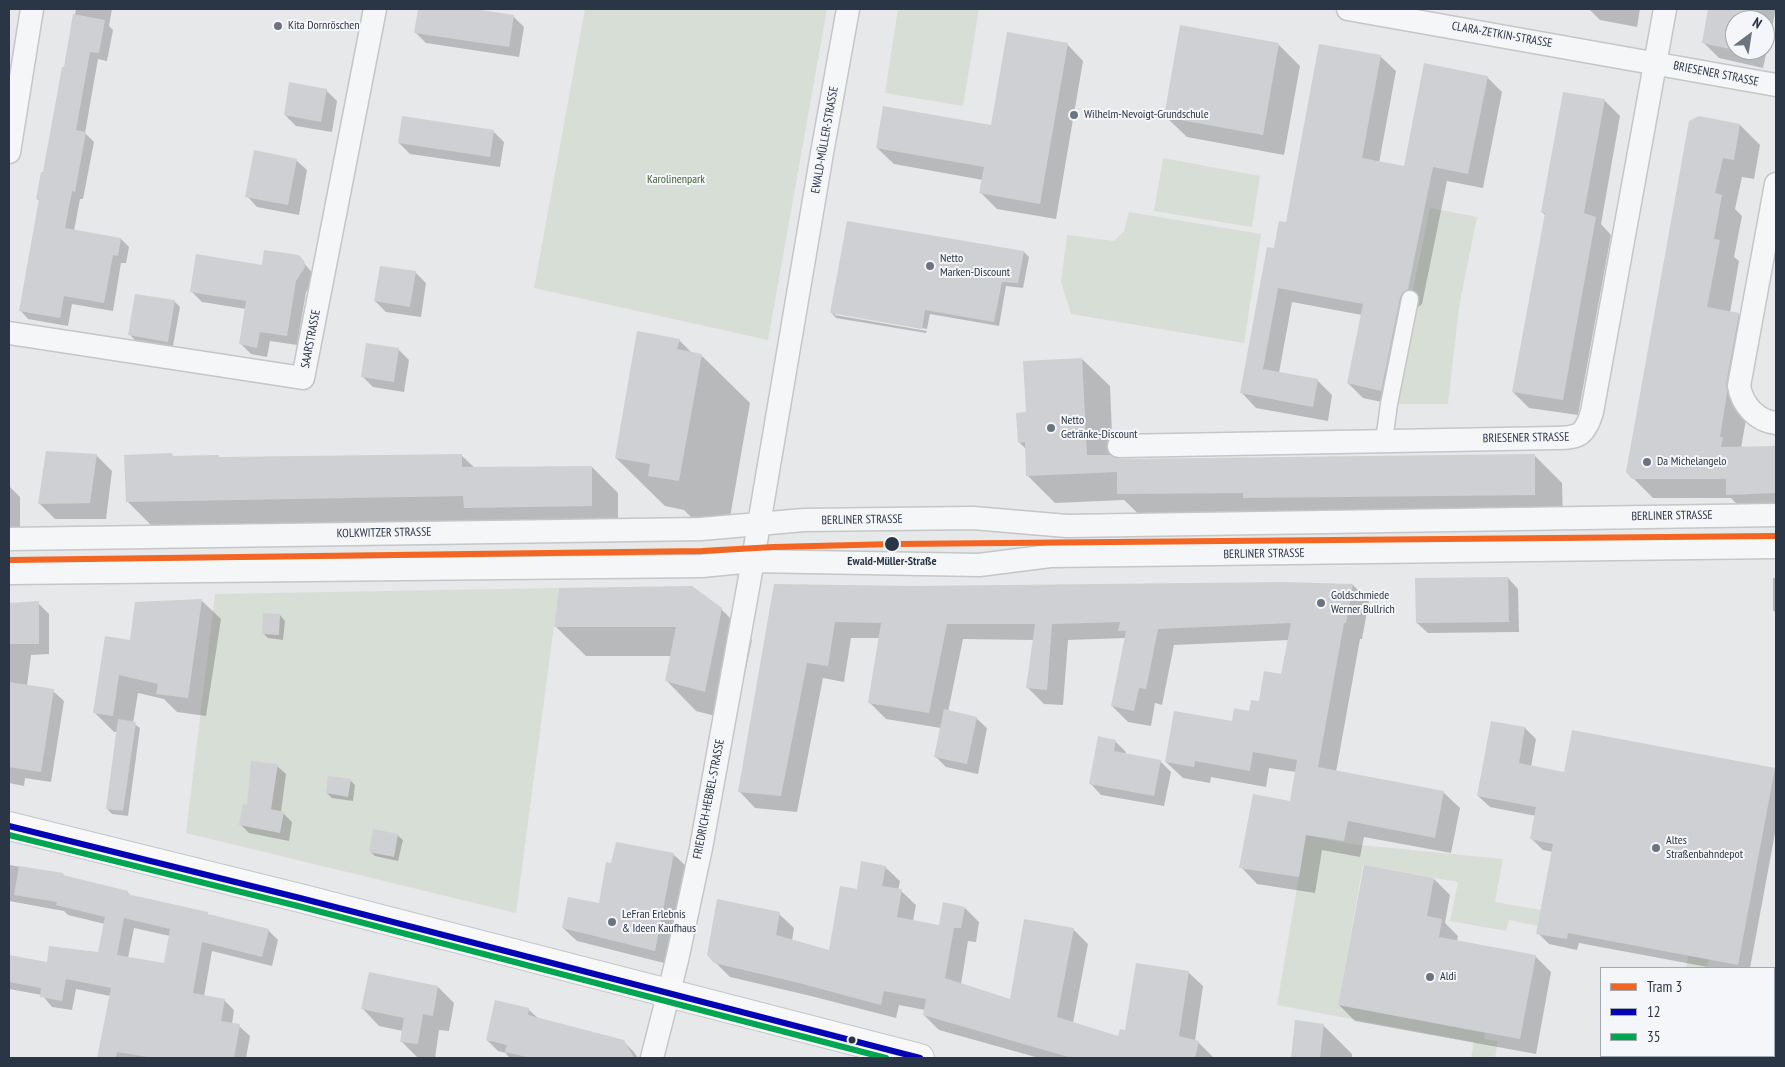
<!DOCTYPE html>
<meta charset="utf-8">
<style>
body{margin:0}
#map{position:relative;width:1785px;height:1067px;overflow:hidden;background:#e6e8ea;font-family:"PT Sans Narrow",sans-serif}
canvas{display:block}
.frame{position:absolute;inset:0;border:10px solid #2a3546;pointer-events:none}
.legend{position:absolute;left:1600px;top:967px;width:175px;height:90px;box-sizing:border-box;background:#f4f6f9;border:1px solid #a3a9b1;margin:0;padding:6px 9px;list-style:none;font-size:15px;color:#2a3546}
.legend li{display:flex;align-items:center;gap:10px;height:25px}
.legend b{width:25px;border:1px solid #a3a9b1}
.north{position:absolute;left:1725px;top:10px;width:50px;height:50px;box-sizing:border-box;background:#f4f6f9;border:1px solid #a3a9b1;border-radius:50%;rotate:31deg;font-size:14px;font-weight:700;line-height:20px;text-align:center;color:#2a3546}
.north::after{content:'';display:block;margin:auto;width:18px;height:22px;background:#6c747f;clip-path:polygon(50% 0,100% 100%,50% 72%,0 100%)}
</style>
<div id="map">
<canvas width="1785" height="1067"></canvas>
<div class="frame"></div>
<ul class="legend">
<li><b style="height:6px;background:#f26522"></b>Tram 3</li>
<li><b style="height:6px;background:#0404b4"></b>12</li>
<li><b style="height:6px;background:#00a651"></b>35</li>
</ul>
<div class="north">N</div>
</div>
<script>
const ctx = document.querySelector('canvas').getContext('2d');
ctx.lineJoin = 'round';
function paint(path, color) { ctx.fillStyle = color; ctx.fill(path, 'evenodd'); }
function strokePath(path, color, width, dash) { ctx.strokeStyle = color; ctx.lineWidth = width; ctx.lineCap = dash ? 'butt' : 'round'; ctx.setLineDash(dash || []); ctx.stroke(path); }
function drawText(font, color, halo, rows, align = 'center') {
  ctx.font = font + ' "PT Sans Narrow",sans-serif'; ctx.lineWidth = 4; ctx.setLineDash([]); ctx.textBaseline = 'middle'; ctx.strokeStyle = halo; ctx.fillStyle = color; for (const [text, x, y, turn = 0] of rows) {
    ctx.save(); ctx.translate(x, y); ctx.rotate((+turn || 0) * Math.PI / 180); ctx.textAlign = isNaN(turn) ? turn : align; if (halo) ctx.strokeText(text, 0, 0); ctx.fillText(text, 0, 0); ctx.restore();
  }
}
const green = new Path2D(`
 M585 9H827L768 340 534 288Z
 M898 9H979L963 106 885 93Z
 M1163 158 1260 176 1252 227 1154 211Z
 M1430 208 1477 217 1459 307 1448 404H1389Z
 M1129 212 1261 234 1244 343 1071 314 1061 282 1067 235 1114 241 1124 231Z
 M559 588 516 913 186 833 215 594Z
 M1306 835 1350 844 1503 859 1495 902 1541 910 1538 926 1509 920 1506 931 1450 921 1458 882 1363 865 1338 1005 1485 1033 1484 1039 1498 1041 1495 1058H1471L1474 1042 1277 1005Z
 M1688 955 1709 959 1707 968H1686Z`);
const shadow = new Path2D(`
 M76 9H112L109 26 113 30 107 61 98 59 85 133 94 142 83 199H80L74 231 121 239 129 247 126 263H121L113 311 72 304 68 326 28 319 20 310 40 201 37 199 44 174Z
 M419 9H465L513 16 524 27 519 57 426 43 415 32Z
 M1589 9H1640L1637 27 1600 20Z
 M1710 9H1776L1763 68 1719 58 1703 42ZM1735 20H1765V50H1735Z
 M1067 44 1083 61 1056 219 997 209 980 192 983 180 894 164 877 148 992 126Z
 M1279 45 1300 66 1284 155 1187 137 1165 116Z
 M1320 45 1381 57 1396 71 1379 163 1405 167 1487 77 1502 92 1483 188 1447 181 1422 304 1418 307 1415 312 1396 405 1363 398 1348 383 1362 315 1292 302 1279 373 1317 380 1332 395 1328 421 1256 408 1242 393 1275 250 1287 223Z
 M326 90 337 101 332 132 296 126 285 115Z
 M1604 100 1620 116 1601 224 1611 235 1578 415 1529 408 1513 392 1546 216 1542 212Z
 M1690 122 1740 125 1760 145 1754 179 1742 177 1735 209 1742 216 1734 257 1739 261 1730 313 1738 314 1758 334 1745 404 1747 414 1741 448H1776V513L1747 514 1731 498H1653L1633 478Z
 M493 131 504 142 500 167 410 154 399 143Z
 M296 160 307 170 299 215 257 207 247 196Z
 M848 223 1024 252 1029 257 1023 288 1006 286 999 326 930 314 927 329 835 313V315L927 331 926 333 836 318 831 312Z
 M298 256 314 275V281L306 292 297 345 270 341 267 357 251 354 241 344 246 309 202 302 192 292 263 266Z
 M415 272 426 283 421 317 386 312 375 301Z
 M174 301 180 307 173 346 135 340 130 335Z
 M679 340 692 353 701 355 750 403 728 529 698 524 684 510 665 506 616 458Z
 M398 349 409 360 404 392 373 387 362 376Z
 M1082 359 1110 386 1113 458 1119 460 1534 455 1562 483 1563 523 1146 521 1124 500 1055 503 1028 476 1026 449 1019 442 1027 414Z
 M171 454 174 457H219L221 458 461 455 475 468 592 467 618 493V532L153 527 127 501Z
 M96 455 112 471 106 519H55L39 503Z
 M9 486 20 497V538H9Z
 M1508 578 1518 589 1519 632 1428 633 1417 623Z
 M1773 578H1776V613L1773 610Z
 M775 585 913 588 1353 585 1369 601 1362 639H1360L1336 772 1443 792 1460 808 1451 853 1364 837 1360 857 1322 850 1315 893 1257 884 1241 867 1291 802 1296 772 1269 768 1266 787 1211 777 1210 783 1183 778 1166 762 1250 712 1260 703 1282 676 1289 640 1174 645 1162 705 1155 703 1151 726 1128 722 1112 706 1126 638 1068 640 1063 705 1044 704 1028 688 1035 640 963 639 948 712 976 718 987 728 978 774 946 767 935 756 941 728 886 719 870 703 880 638H851L844 682 823 678 797 812 755 808 739 791Z
 M202 601 221 619 206 716 177 712 164 699 138 693 133 723 140 728 128 816 112 814 107 809 117 732H114L95 713 131 641Z
 M9 603H38L49 614V654L31 655 27 686 53 691 64 701 51 782 25 778 24 786 9 783Z
 M721 609 752 640 735 721 696 711 666 680 671 656H586L555 626Z
 M280 615 285 621 283 640 268 638 263 633Z
 M1492 722 1525 728 1536 739 1531 767 1565 773 1774 769 1776 771V828L1750 968H1713L1579 943 1577 950 1549 944 1538 933 1553 852 1543 850 1532 839 1536 816 1490 807 1478 796Z
 M1115 741 1126 752 1125 754 1160 761 1171 772 1164 806 1101 795 1091 784Z
 M277 766 286 774 281 812 283 813 292 822 289 841 249 833 241 825 248 806Z
 M350 780 355 785 353 801 332 798 327 793Z
 M397 835 403 840 398 861 375 856 370 851Z
 M673 854 687 867 668 964 577 941 563 928Z
 M9 865 63 874 65 877 127 892 131 896 268 930 278 940 272 966 212 951 204 996 224 1000 234 1010 232 1024 239 1026 250 1036 246 1058H98L110 996 76 989 72 1010 52 1007 42 995 9 989V956L48 963 99 953 105 924 68 915 64 911 9 901ZM134 928 170 936 165 965 128 958Z
 M885 867 900 881 898 890 901 891 916 905 913 921 940 926 965 908 979 922 976 942 968 941 961 984 1011 1000 1074 930 1088 944 1073 1023 1119 1038 1188 972 1203 986 1195 1041 1198 1042 1213 1057 1212 1058H1039L939 1030 924 1015 925 1010 899 1005 896 1018 811 996 730 977 715 962 779 914 794 928 792 941 830 952 858 890Z
 M1434 879 1450 895 1445 923 1458 936 1457 941 1535 956 1551 972 1536 1054 1355 1021 1339 1005Z
 M438 987 454 1003 449 1031 439 1030 435 1058H418L401 1041 403 1031 379 1026 363 1009Z
 M528 1009 539 1019 623 1041 634 1052 638 1058H510L506 1054V1053L498 1051 487 1040Z
 M1296 1022 1324 1026 1352 1054V1058H1292Z`);
const building = new Path2D(`
 M418 9H474L514 15 509 47 414 33Z
 M1708 9H1756L1754 20H1735V50L1702 43Z
 M73 14 105 20 99 53 90 52 76 130 86 132 75 192 72 191 65 228 121 238 118 256 113 255 104 303 64 296 60 318 19 311 39 199H36L41 172H43L62 67H64Z
 M1180 25 1279 43 1263 135 1164 117Z
 M1007 32 1068 43 1040 204 979 193 984 167 876 148 883 106 991 125Z
 M1319 44 1381 55 1362 158 1404 166 1424 63 1488 76 1468 174 1433 167 1408 289 1403 292 1400 297 1381 391 1347 383 1363 304 1278 288 1263 369 1318 379 1313 407 1240 393 1267 247 1274 248 1279 221 1286 222Z
 M289 82 327 89 321 122 284 115Z
 M1563 92 1605 99 1584 213 1596 217 1563 400 1512 392 1545 213 1541 212Z
 M402 116 494 130 490 157 398 143Z
 M1699 116 1740 124 1734 160 1723 158 1715 193 1722 195 1714 239 1720 240 1707 307 1739 313 1726 384 1727 393 1720 437H1723L1721 447 1776 446V493L1726 495V479H1632L1626 472 1689 121Z
 M254 150 297 159 288 205 245 197Z
 M847 221 1024 251 1018 283 1002 282 994 322 925 310 922 329 830 313Z
 M264 250 299 255 304 261 305 267 296 281 287 336 260 332 257 348 239 344 246 301 190 292 196 254 262 265Z
 M380 266 416 271 410 307 374 301Z
 M135 294 175 300 168 342 128 335Z
 M637 331 680 339 677 349 702 354 679 481 648 476 650 464 615 458Z
 M366 343 399 348 394 382 361 377Z
 M1082 358 1087 455H1110L1119 459 1535 454V495L1243 498V493L1117 494V472L1026 476 1025 442 1018 443 1016 413 1026 412 1023 361Z
 M46 451 97 454 90 503 38 504Z
 M172 453V456L219 455V457L462 454V467L592 466V506L464 508 463 496 126 502 124 455Z
 M1508 577 1509 622 1416 623 1415 578Z
 M1285 582 1353 584 1346 623H1344L1318 767 1444 791 1435 838 1348 821 1344 841 1306 835 1299 877 1239 868 1253 794 1290 801 1297 760 1253 752 1250 771 1195 761 1194 767 1165 762 1174 711 1232 721 1234 708 1249 711 1251 700 1259 701 1264 671 1281 674 1291 623 1158 629 1146 689 1139 688 1134 711 1111 706 1126 631H1118L1120 622 1052 624 1047 690 1026 688 1035 624H947L929 713 868 703 881 623 835 622 828 666 807 663 781 796 738 792 774 584 913 586Z
 M692 586 722 608 705 692 665 681 676 627H554L559 588Z
 M202 599 188 698 156 694 158 684 119 675 113 716 93 713 105 636 130 640 135 602Z
 M39 601V644H9V603Z
 M263 613 280 614 279 635 262 634Z
 M9 682 54 689 41 772 9 767Z
 M944 709 977 717 967 764 934 757Z
 M118 719 136 722 123 811 106 809Z
 M1491 721 1525 727 1519 763 1564 772 1572 730 1775 768 1738 965 1568 933 1567 939 1536 934 1553 844 1530 839 1536 807 1477 796Z
 M1098 736 1116 740 1114 751 1161 760 1154 796 1089 784Z
 M251 761 278 764 271 809 284 812 280 833 239 825 243 804 247 805Z
 M328 776 351 779 348 797 326 793Z
 M373 829 398 834 394 857 369 852Z
 M616 842 674 853 655 951 562 928 568 897 599 903 606 862 611 863Z
 M861 861 886 866 882 886 902 889 897 917 939 925 943 902 965 907 961 928H954L945 978 1010 999 1024 919 1074 928 1057 1017 1118 1036 1120 1029 1125 1030 1136 963 1189 971 1179 1036 1199 1041 1195 1058H1072L923 1015 926 999 884 991 881 1005 795 982 714 963 707 955 717 899 780 912 776 935 829 950 840 886 857 889Z
 M1364 865 1434 878 1427 916 1442 919 1439 937 1536 955 1520 1039 1338 1005Z
 M19 866 63 873V875L128 891 127 894 208 912V914L269 929 262 957 202 942 193 993 225 999 221 1021 240 1024 234 1058H154L117 1052 116 1058H97L111 988 66 979 62 1001 40 997 41 988 9 982V955L47 962 49 946 98 952 105 917 56 905 57 902 14 895ZM124 918 170 929 164 963 117 955Z
 M369 972 438 986 433 1016 423 1014 418 1044 400 1042 404 1018 361 1009Z
 M495 1000 529 1008 528 1015 624 1040 634 1058H531L505 1052 507 1045 486 1040Z
 M1295 1020 1324 1024 1320 1058H1291Z`);
const pedestrian = new Path2D(`
 M1384 441 1389 404 1410 299`);
const minor = new Path2D(`
 M1348 9 1776 85
 M9 152 32 9
 M1776 184 1739 386C1742 404 1756 421 1776 423
 M9 333 303 378 375 9
 M1119 446 1556 438C1579 438 1585 435 1592 412L1665 9
 M9 539 701 529 804 520 973 518 1067 526 1776 515
 M9 573 702 566 752 561 979 565 1050 556 1776 547
 M652 1058 677 960 701 848 750 577 822 153 848 9`);
const secondary = new Path2D(`
 M9 826 300 898 920 1058`);
const bus1 = new Path2D(`
 M9 826 300 898 920 1058`);
const bus2 = new Path2D(`
 M9 835 298 906 886 1058`);
const tram1 = new Path2D(`
 M9 560 702 551 774 547 895 544 1776 536`);
const markers = [
 [278,26,5,"#6c747f"],
 [1074,115,5,"#6c747f"],
 [930,266,5,"#6c747f"],
 [1051,428,5,"#6c747f"],
 [1647,462,5,"#6c747f"],
 [892,544,8,"#2a3546"],
 [1321,603,5,"#6c747f"],
 [1656,848,5,"#6c747f"],
 [612,922,5,"#6c747f"],
 [1430,977,5,"#6c747f"],
 [852,1040,4.5,"#2a3546"]
];
const poiNames = [
 ["Kita Dornröschen",288,26],
 ["Wilhelm-Nevoigt-Grundschule",1084,115],
 ["Netto",940,259],
 ["Marken-Discount",940,273],
 ["Netto",1061,421],
 ["Getränke-Discount",1061,435],
 ["Da Michelangelo",1657,462],
 ["Goldschmiede",1331,596],
 ["Werner Bullrich",1331,610],
 ["Altes",1666,841],
 ["Straßenbahndepot",1666,855],
 ["LeFran Erlebnis",622,915],
 ["& Ideen Kaufhaus",622,929],
 ["Aldi",1440,977]
];
const streetNames = [
 ["CLARA-ZETKIN-STRASSE",1502,35,10],
 ["BRIESENER STRASSE",1716,74,11],
 ["EWALD-MÜLLER-STRASSE",825,140,-80],
 ["SAARSTRASSE",311,339,-79],
 ["BRIESENER STRASSE",1526,438,-1],
 ["BERLINER STRASSE",1672,516,-1],
 ["BERLINER STRASSE",862,520,-1],
 ["KOLKWITZER STRASSE",384,533,-1],
 ["BERLINER STRASSE",1264,554,-1],
 ["FRIEDRICH-HEBBEL-STRASSE",709,799,-79]
];
const parkNames = [
 ["Karolinenpark",676,180]
];
const stopNames = [
 ["Ewald-Müller-Straße",892,562]
];
paint(green, '#d7ded6');
paint(shadow, '#0003');
paint(building, '#ced0d3');
strokePath(pedestrian, '#c4c6c8', 19);
strokePath(minor, '#c4c6c8', 25);
strokePath(secondary, '#c4c6c8', 30);
strokePath(pedestrian, '#f5f6f7', 16);
strokePath(minor, '#f5f6f7', 22);
strokePath(secondary, '#f8f8f8', 28);
strokePath(bus1, '#0404b4', 6);
strokePath(bus2, '#00a651', 6);
strokePath(tram1, '#f26522', 6);
for (const [x, y, r, color] of markers) { const dot = new Path2D(); dot.arc(x, y, r, 0, 2 * Math.PI); ctx.fillStyle = color; ctx.fill(dot); strokePath(dot, '#f4f6f9', 2); }
drawText('12px', '#2a3546', '#f4f6f9', poiNames, 'left');
drawText('12px', '#2a3546', '#f4f6f9', streetNames);
drawText('12px', '#416237', '#f4f6f9', parkNames);
drawText('bold 12px', '#2a3546', '#f4f6f9', stopNames);
</script>
